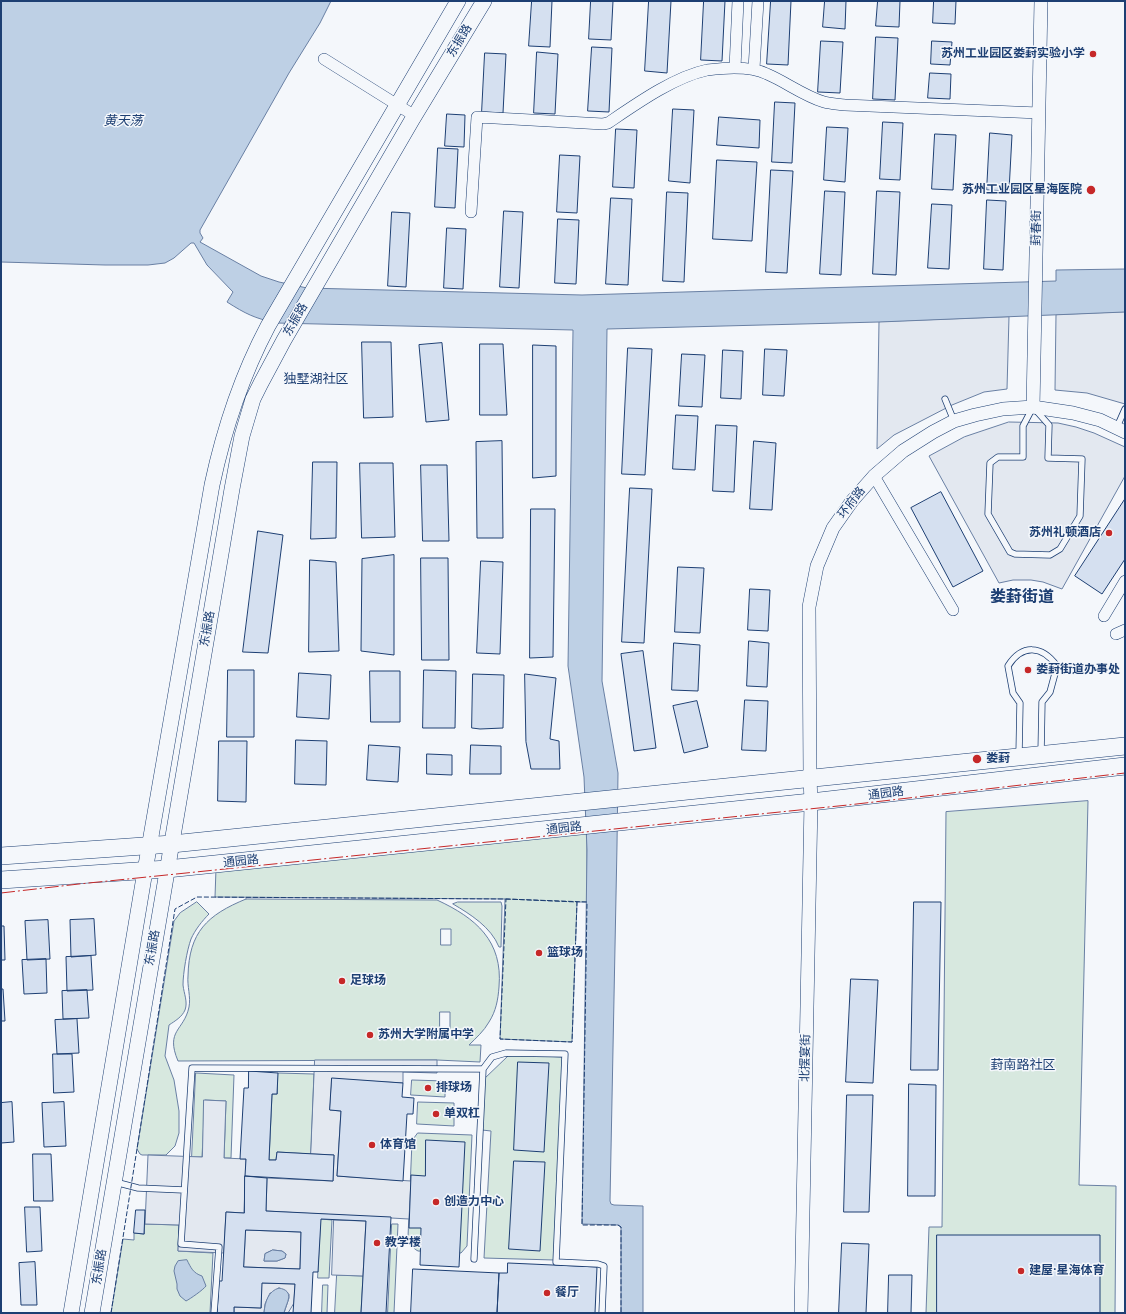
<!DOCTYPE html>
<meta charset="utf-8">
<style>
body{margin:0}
#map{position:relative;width:1126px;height:1314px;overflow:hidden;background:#f4f7fb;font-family:Roboto,sans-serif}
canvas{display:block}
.frame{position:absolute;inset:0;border:2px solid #1d3f73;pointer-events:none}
</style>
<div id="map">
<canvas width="1126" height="1314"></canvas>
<div class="frame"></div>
</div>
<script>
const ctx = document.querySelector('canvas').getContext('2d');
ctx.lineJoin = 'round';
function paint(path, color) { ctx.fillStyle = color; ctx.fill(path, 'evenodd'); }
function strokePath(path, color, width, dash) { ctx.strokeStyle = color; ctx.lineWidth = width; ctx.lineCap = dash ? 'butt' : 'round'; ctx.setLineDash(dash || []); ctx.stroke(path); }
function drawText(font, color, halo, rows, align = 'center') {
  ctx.font = font + ' Roboto,"Noto Sans SC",sans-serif'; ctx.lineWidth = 3; ctx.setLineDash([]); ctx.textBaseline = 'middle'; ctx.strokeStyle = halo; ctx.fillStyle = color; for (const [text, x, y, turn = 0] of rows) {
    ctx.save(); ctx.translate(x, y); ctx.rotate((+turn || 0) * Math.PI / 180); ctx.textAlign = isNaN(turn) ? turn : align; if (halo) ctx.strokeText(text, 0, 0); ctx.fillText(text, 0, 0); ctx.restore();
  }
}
const green = new Path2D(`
 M1088 801 1079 1185 1116 1186 1115 1313H926L929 1227H942L946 812Z
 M587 832V902H577L572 1042 500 1039 505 899 215 897 216 869Z
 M246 899 437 900C476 918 503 941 499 987 498 1000 496 1011 489 1022 484 1031 476 1038 469 1045H481L480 1062 437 1060 178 1061C165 1030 184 1031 189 1007 191 997 187 986 188 976 189 932 207 915 246 899ZM441 929H451V945H441ZM440 1012H450V1032H440Z
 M197 902 209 914C202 921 195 930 191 939 187 950 183 973 183 985 184 994 188 1002 185 1010 182 1017 175 1021 169 1025L165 1056 174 1080 179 1111V1133L175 1146 166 1155H142L140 1154 137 1149 174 921 180 913Z
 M458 902H501L502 906 501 947H499C491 927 470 914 453 904Z
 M523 1055 563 1057 554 1260 484 1258 491 1131 482 1130 484 1079 508 1056Z
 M196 1073 234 1075 231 1158H224L226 1101 205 1100 202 1157H192Z
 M278 1073 314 1074 311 1154 277 1152 276 1160H269L272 1094H277Z
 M412 1080 445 1081V1097L411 1095Z
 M418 1102 454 1103V1126L417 1124Z
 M418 1133 472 1135 467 1246 461 1253 418 1251C412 1248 410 1243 408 1237L412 1141Z
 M321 1219 332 1220 329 1278H318Z
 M145 1224 179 1225 178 1251 213 1253 210 1313H111L123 1239 134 1240V1233L144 1234Z
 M392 1224H398L394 1313H388Z
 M337 1275 363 1276 361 1313H335Z
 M323 1285H328L327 1313H322Z`);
const parking = new Path2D(`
 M1125 312V404L1087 393 1055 390 1056 315Z
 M1009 317 1007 389 984 392 952 405 894 435 877 449 879 322Z
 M1009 422 1058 423 1076 427 1094 433 1125 447V476L1062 589 1043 582 1031 580H1013L999 583 929 456 964 437Z
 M315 1060H437V1073L403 1072V1083L332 1079 330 1110 341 1111 337 1176 411 1181 409 1219 266 1211 267 1178 333 1181 334 1155 311 1154Z
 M204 1100 226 1101 224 1158 246 1159 244 1213 226 1212 224 1253 178 1251 179 1225 145 1224 148 1155 202 1157Z
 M334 1220 366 1221 363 1276 332 1275Z
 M246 1230 301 1232 300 1269 244 1267ZM273 1250 282 1251 286 1254 285 1258 277 1261H264L265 1254Z
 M262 1283 295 1284 294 1303 288 1313H284L289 1298V1294L270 1293 265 1304 264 1313H234V1307L261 1308Z`);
const water = new Path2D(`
 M1 1H331L320 23 289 73 200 230V233L203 238 200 242 261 276 279 282 307 288 582 295 1056 281V270L1125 269V312L879 322 607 329 602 681 618 773 617 845 610 1201 611 1204 614 1205 643 1206V1313H621V1227L618 1225 582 1224 587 850 584 777 568 666 573 330 276 323C254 318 246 314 227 302L233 292 207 265 194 243H191L174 258 165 263 148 265H105L1 262Z
 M273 1250 282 1251 286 1254 285 1258 277 1261H264L265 1254Z
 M187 1260C191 1268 193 1273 202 1276L206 1286C203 1290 190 1299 186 1301L180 1296 177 1289V1284L174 1271 175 1266 178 1261Z
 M279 1288C296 1291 286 1303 284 1313H264C265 1302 268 1291 279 1288Z`);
const building = new Path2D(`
 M532 1H552L550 47 529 46Z
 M591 1H613L611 40 589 39Z
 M649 1H671L667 73 645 71Z
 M704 1H725L722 61 701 60Z
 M771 1H791L788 65 767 64Z
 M825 1H846L845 29 823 27Z
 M878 1H900L899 27 876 26Z
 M934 1H956L955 24 933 23Z
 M876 37 898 38 895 100 873 99Z
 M821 41 843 42 840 93 818 92Z
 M932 41 952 42 950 65 931 64Z
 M592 47 612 48 609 112 588 111Z
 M537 52 558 54 555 114 534 113Z
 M485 53 506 54 503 113 482 112Z
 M930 73 951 74 950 99 928 98Z
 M775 102 795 103 792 163 772 162Z
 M673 109 694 110 690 183 669 181Z
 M447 114 465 115 464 147 445 146Z
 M719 117 760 120 759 148 717 145Z
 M883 122 903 123 900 180 880 179Z
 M827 127 848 128 845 182 824 180Z
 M616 129 637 130 634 188 613 187Z
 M990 133 1012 135 1009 191 987 190Z
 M935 134 956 135 953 190 932 189Z
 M438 148 458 149 455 208 435 207Z
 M560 155 580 156 577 213 557 212Z
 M717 160 757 162 752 241 713 239Z
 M771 170 793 171 787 273 766 272Z
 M825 191 845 192 841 275 820 274Z
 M877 191 900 192 896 275 873 274Z
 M667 192 688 193 684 282 663 281Z
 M611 198 632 199 628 285 606 284Z
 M987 200 1006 201 1003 270 984 269Z
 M932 204 952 205 949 269 928 268Z
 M504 211 523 212 519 288 500 287Z
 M392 212 410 213 406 287 388 286Z
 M558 219 579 220 576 284 555 283Z
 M447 228 466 229 463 289 444 288Z
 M362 342H391L393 417 364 418Z
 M442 343 449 420 426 422 419 345Z
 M480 344H503L507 415H480Z
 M533 345 556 346V476L533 478Z
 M628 348 652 349 645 475 622 474Z
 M765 349 787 350 784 396 763 395Z
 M723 350 743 351 741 399 721 398Z
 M682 354 705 355 702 407 679 406Z
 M676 415 698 416 695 470 673 469Z
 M716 425 737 426 734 492 713 491Z
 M502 441 503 538H477L476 442Z
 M754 441 776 443 772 510 750 509Z
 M313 462H337L336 538 311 539Z
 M360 463H393L395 537 362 538Z
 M421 465H447L449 541H423Z
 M630 488 652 489 644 643 622 642Z
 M941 492 983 571 953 587 911 508Z
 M1125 499V559L1102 594 1075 576Z
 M531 509H555L553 657 530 658Z
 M258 531 283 535 268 653 243 652Z
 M394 555V655L361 651 362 559Z
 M421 558H448L449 660H422Z
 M310 560 336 562 339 651 309 652Z
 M481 561 503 562 500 654 477 653Z
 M678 567 704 568 700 633 675 632Z
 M750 589 770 590 768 631 748 630Z
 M749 641 769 643 767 687 747 686Z
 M674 643 700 645 698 691 672 690Z
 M643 651 656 748 634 751 621 654Z
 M228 670H254V737H227Z
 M424 670 456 671 455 728H423Z
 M370 671H400V722H371Z
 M299 673 331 675 329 719 297 717Z
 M473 674 504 675 503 728 480 729 472 728Z
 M525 674 556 678 550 739 559 741 560 769H531L526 742Z
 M745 700 768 701 766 751 742 750Z
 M697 701 708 747 684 753 673 706Z
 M296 740 327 741 326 785 295 784Z
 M219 741H247L246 802 218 801Z
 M369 745 400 747 398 782 367 780Z
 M471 745 501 746V774H470Z
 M427 754 452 755V775L427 774Z
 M914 902H941L938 1070H911Z
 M94 919 96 955 71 957 70 920Z
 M48 920 50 959 27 960 25 921Z
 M1 926H4L5 960H1Z
 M91 956 93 990 67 991 66 957Z
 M46 959 47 993 24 994 22 960Z
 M851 979 878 980 873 1083 846 1082Z
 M1 989H3L5 1021H1Z
 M87 990 89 1018 63 1019 62 991Z
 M77 1019 79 1053 57 1054 55 1020Z
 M53 1054H72L74 1092 54 1093Z
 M518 1062 549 1063 544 1152 514 1150Z
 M249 1071 278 1073 277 1094H272L269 1160H276L277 1152 334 1155 333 1181 245 1176 246 1159H240L244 1088H248Z
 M332 1078 403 1083 402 1097 414 1098 413 1114H407L403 1181 337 1176 341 1111 330 1110Z
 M909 1084 936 1085 935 1196H908Z
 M847 1095H873L869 1212H844Z
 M12 1102 14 1142 1 1143V1103Z
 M64 1102 66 1146 44 1147 42 1103Z
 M426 1140 465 1142 459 1267 420 1265 421 1228H409L411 1175 425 1176Z
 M33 1154H51L53 1201H34Z
 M514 1161 545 1162 540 1251 509 1249Z
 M245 1176 267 1178 266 1211 391 1217 386 1313H361L366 1221 321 1219 318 1272H313L311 1313H293L295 1284 262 1283 261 1308 234 1307V1313H217L219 1281H222L226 1212 244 1213ZM246 1230 301 1232 300 1269 244 1267Z
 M25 1207H40L42 1251 27 1252Z
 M136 1210H145L144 1234 134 1233Z
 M937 1235H1100V1313H937Z
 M842 1243 869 1244 866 1313H839Z
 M35 1262 37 1305H21L19 1263Z
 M508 1263 597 1267 595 1313H497L499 1273H507Z
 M413 1269 499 1273 497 1313H411Z
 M889 1275H912L911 1313H888Z`);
const service = new Path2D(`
 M945 399 954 421
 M1033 407 1049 425 1048 458 1082 459 1080 516 1060 549 1050 555 1015 554 1010 552 988 514 990 463 998 457H1023V426Z
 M1117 427 1125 409
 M1019 754 1020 703 1013 693 1008 666C1022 644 1042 645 1057 666L1050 692 1042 702 1041 753
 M483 1069 492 1057 506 1053 565 1054 556 1262 598 1264 604 1266 602 1313
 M115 1182 138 1188 184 1190
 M214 1313 219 1247 181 1244 192 1068 483 1069 474 1259`);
const minor = new Path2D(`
 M324 59 415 116
 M735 68 738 1
 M754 69 758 1
 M471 212 477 117 603 124 608 123C636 104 674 77 707 70 716 69 725 68 734 68 745 68 757 69 767 74 786 82 804 96 824 102 831 104 838 104 845 105L1039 113
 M874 476 953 610
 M1104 616 1125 581
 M1116 634 1125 630`);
const tertiary = new Path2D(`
 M1033 407 1041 1
 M801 1313 811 802 810 778 809 607 817 566 833 528 852 501 874 476 903 451 933 432 954 421 975 415 1003 409 1033 407 1073 413 1100 420 1125 432`);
const secondary = new Path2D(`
 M71 1313 145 871 212 485C224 429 241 377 268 326L458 1
 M92 1313 232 489 242 436 253 399 261 383 284 340 412 120 484 1`);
const primary = new Path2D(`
 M1 856 172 844 1125 746
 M1 880 167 869 811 802 1125 766`);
const fence = new Path2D(`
 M506 899 577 902 572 1042 500 1039Z
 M111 1313 175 909 197 897 506 899 587 902 582 1225H618L621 1227V1313`);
const power = new Path2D(`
 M1 893 79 884 848 805 1125 773`);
const markers = [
 [1093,54,4,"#c62828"],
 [1091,190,5,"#c62828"],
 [1109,533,4,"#c62828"],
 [1028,670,4,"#c62828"],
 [977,759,5,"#c62828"],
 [539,953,4,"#c62828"],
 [342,981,4,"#c62828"],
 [370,1035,4,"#c62828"],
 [428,1088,4,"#c62828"],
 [436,1114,4,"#c62828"],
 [372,1145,4,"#c62828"],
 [436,1202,4,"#c62828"],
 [377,1243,4,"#c62828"],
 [1021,1271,4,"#c62828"],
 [547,1293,4,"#c62828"]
];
const streetNames = [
 ["东振路",460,41,-59],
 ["葑春街",1037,228,-89],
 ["东振路",296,320,-60],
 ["环府路",852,503,-52],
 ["东振路",208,629,-80],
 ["通园路",886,794,-7],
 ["通园路",564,829,-6],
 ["通园路",241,862,-6],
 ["东振路",153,948,-80],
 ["北摆宴街",806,1058,-89],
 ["东振路",100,1267,-81]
];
const poiNames = [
 ["苏州工业园区娄葑实验小学",1085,54,"right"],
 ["苏州工业园区星海医院",1082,190,"right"],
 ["苏州礼顿酒店",1101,533,"right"],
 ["娄葑街道办事处",1036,670],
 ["娄葑",986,759],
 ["篮球场",547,953],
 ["足球场",350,981],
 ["苏州大学附属中学",378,1035],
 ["排球场",436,1088],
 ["单双杠",444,1114],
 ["体育馆",380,1145],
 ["创造力中心",444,1202],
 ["教学楼",385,1243],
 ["建屋·星海体育",1029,1271],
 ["餐厅",555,1293]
];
const waterNames = [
 ["黄天荡",123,122]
];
const neighbourhoodNames = [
 ["独墅湖社区",316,380],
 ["葑南路社区",1023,1066]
];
const districtNames = [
 ["娄葑街道",1022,598]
];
paint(green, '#d7e8df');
strokePath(green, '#687fa3', 1);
paint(parking, '#e3e8f0');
strokePath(parking, '#687fa3', 1);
paint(water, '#bed0e5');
strokePath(water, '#687fa3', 1);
paint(building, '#d5e0f0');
strokePath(building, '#1d3f73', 1);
strokePath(service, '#1d3f73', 7);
strokePath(minor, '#1d3f73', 12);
strokePath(tertiary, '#1d3f73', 14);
strokePath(secondary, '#1d3f73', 16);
strokePath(primary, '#1d3f73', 18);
strokePath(service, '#f4f7fb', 5.5);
strokePath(minor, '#f4f7fb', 11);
strokePath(tertiary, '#f4f7fb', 13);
strokePath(secondary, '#f4f7fb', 15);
strokePath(primary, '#f4f7fb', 17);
strokePath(fence, '#1d3f73', 1, [5, 2]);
strokePath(power, '#c62828', 1, [14, 3, 2, 3]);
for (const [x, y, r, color] of markers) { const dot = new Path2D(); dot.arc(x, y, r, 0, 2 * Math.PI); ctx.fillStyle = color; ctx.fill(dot); strokePath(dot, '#f4f7fb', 1.5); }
drawText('12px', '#1d3f73', '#f4f7fb', streetNames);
drawText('bold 12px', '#1d3f73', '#f4f7fb', poiNames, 'left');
drawText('italic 13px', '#1d3f73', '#f4f7fb', waterNames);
drawText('13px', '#1d3f73', '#f4f7fb', neighbourhoodNames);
drawText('bold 16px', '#1d3f73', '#f4f7fb', districtNames);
</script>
